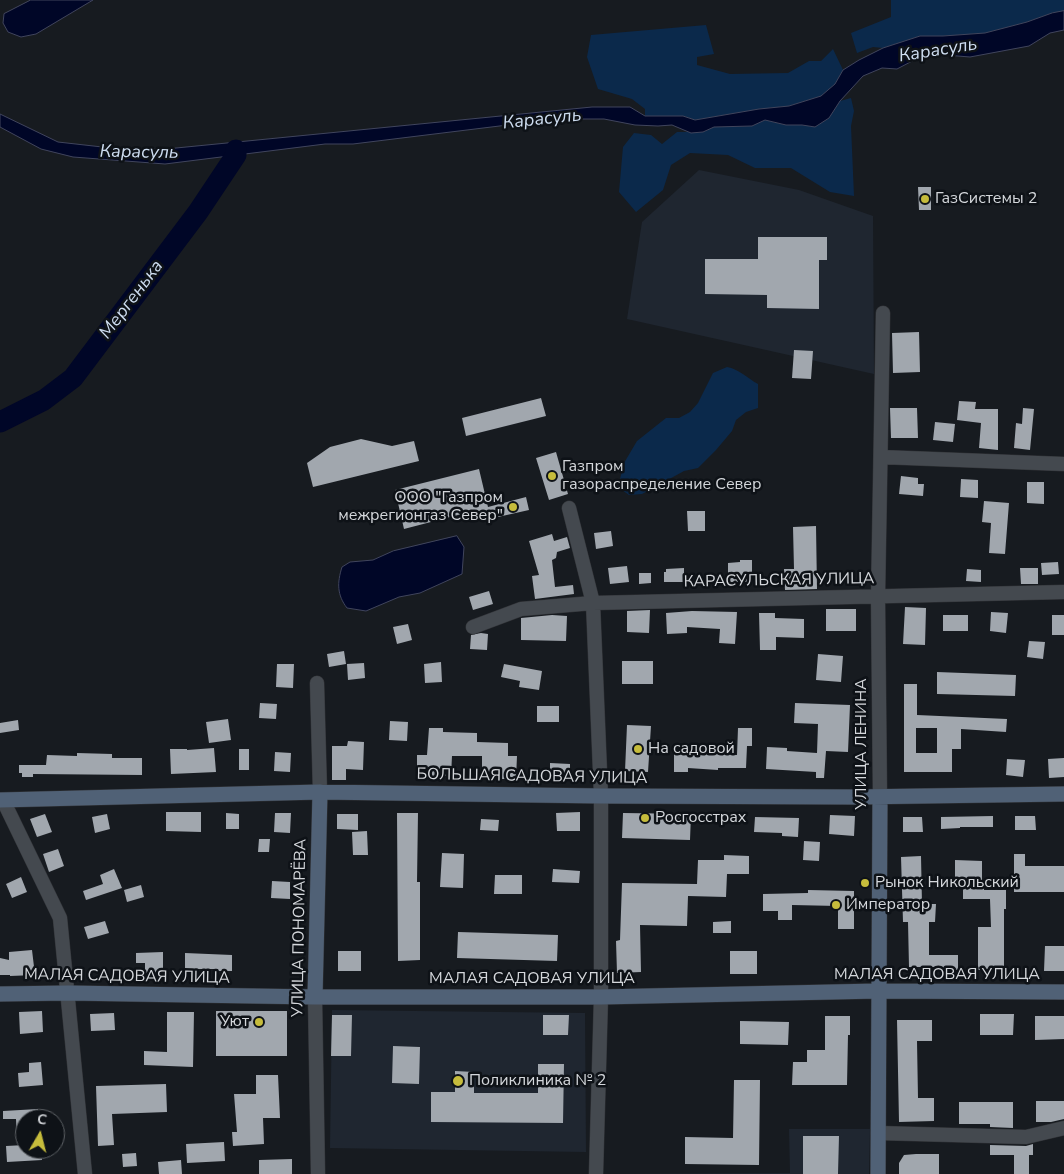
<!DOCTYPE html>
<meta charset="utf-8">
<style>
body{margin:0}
#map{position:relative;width:1064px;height:1174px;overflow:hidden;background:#171b20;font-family:"Nunito Sans",sans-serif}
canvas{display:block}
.north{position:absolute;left:15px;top:1109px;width:50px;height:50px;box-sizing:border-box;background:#0e1217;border:1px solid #5d6165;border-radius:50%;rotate:8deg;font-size:14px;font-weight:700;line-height:20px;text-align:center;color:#d4d7db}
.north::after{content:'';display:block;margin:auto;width:18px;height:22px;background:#c6bc3c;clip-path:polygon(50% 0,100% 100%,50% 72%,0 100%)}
</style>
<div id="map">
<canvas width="1064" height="1174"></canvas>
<div class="north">С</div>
</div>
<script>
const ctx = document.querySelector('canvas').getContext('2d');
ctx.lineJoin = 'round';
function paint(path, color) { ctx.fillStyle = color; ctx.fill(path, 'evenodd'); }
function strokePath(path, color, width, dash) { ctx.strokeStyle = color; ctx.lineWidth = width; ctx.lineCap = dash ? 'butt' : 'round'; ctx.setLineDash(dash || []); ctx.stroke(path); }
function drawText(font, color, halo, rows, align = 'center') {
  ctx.font = font + ' "Nunito Sans",sans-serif'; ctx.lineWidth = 5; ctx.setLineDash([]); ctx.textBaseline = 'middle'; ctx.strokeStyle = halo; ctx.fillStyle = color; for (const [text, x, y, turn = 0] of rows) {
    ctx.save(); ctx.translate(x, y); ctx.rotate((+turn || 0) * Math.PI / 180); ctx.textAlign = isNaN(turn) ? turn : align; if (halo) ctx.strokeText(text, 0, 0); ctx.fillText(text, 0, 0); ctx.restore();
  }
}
const built = new Path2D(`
 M699 170 799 190 873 216 874 374 627 319 642 222Z
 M332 1010 585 1013 586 1152 330 1148Z
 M789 1129H870L869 1174H607L790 1173Z`);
const green = new Path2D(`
 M891 0H1064V11L1052 13 1027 22 985 33 943 36H920L883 48 873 47 857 53 851 33 891 17Z
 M706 25 714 54 697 57V65L730 74 788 73 809 61H821L833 49 843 70 835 84 821 96 789 106 759 109 695 120 683 116H645V109L632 99 598 89 587 57 591 35Z
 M851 98 854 111 851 126 854 196 830 192 791 168H755L728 155 690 153 671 165 663 190 636 212 619 192 623 147 634 133 651 135 662 144 677 132H703L714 127 752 126 765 120 786 125H802L815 127 829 118 840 101Z
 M727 367C739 369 747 378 758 384V408L746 412 736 420 732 431 716 450 698 468 684 471 642 494 629 495 618 487 624 463 637 441 666 418H679L690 412 698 403 713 373Z`);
const water = new Path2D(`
 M31 0H93L36 34 21 37 8 32 3 23 4 14Z
 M1064 11V30L1050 33 1029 46 970 57 933 54 918 58 897 69 882 68 863 76 840 101 829 118 815 127 802 125H786L765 120 752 126 714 127 703 132 691 133 672 125 658 126 635 125 604 119H575L532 122 353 144H325L165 164 73 157 41 149 0 127V114L58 142 120 149H166L592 107H630L645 116H683L695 120 759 109 789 106 821 96 835 84 843 70 859 60 883 48 920 36H943L985 33 1027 22 1052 13Z
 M457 536 464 547 462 574 420 593 399 597 366 611 347 608C337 595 337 583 342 567L350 562 373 560 393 551Z`);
const river = new Path2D(`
 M0 422 44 400 73 378 198 212 236 155V150`);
const building = new Path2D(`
 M918 187H931V210H919Z
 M758 237H827V260H819V309L767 308V295L705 294V259H758Z
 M919 332 920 372 893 373 892 333Z
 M794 350 813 351 811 379 792 378Z
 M541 398 546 416 466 436 462 418Z
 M959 401 976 402 975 409H998V450L979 448 981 423 957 420Z
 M890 408H917L918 438H891Z
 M1023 408 1034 409 1030 450 1014 448 1016 423 1022 424Z
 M935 422 955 424 953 442 933 440Z
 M361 439 392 446 414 441 419 461 313 487 307 463 330 447Z
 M556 452 568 494 549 500 536 458Z
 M479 469 488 507 526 497 529 510 480 521 477 510 404 529 395 490Z
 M901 476 918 478V484H924L923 496 899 494Z
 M961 479 978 480V498L960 497Z
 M1027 482H1044V504L1027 503Z
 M984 501 1009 503 1005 554 989 553 991 523 982 522Z
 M687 511H705V531H688Z
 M816 526 817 589 785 590 784 569H794L793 527Z
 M611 531 613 546 596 549 594 533Z
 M552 534 554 541 567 537 570 548 557 552 556 558 552 560 555 587 573 585 574 594 535 599 532 576 539 575 529 541Z
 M740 560H752V582H728V563L740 562Z
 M1058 562 1059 574 1042 575 1041 563Z
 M627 566 629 582 610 584 608 568Z
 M684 568V582H664V572H666V569Z
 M1020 568H1038V584H1021Z
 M967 569 981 570V582L966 581Z
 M639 573H651V583L639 584Z
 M489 591 493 604 473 610 469 597Z
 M905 607 926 608 925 645 903 644Z
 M826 609H856V631H826Z
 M650 610 649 633 627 632V611Z
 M692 611 737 612 735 644 719 643 720 629 687 627V633L667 634 666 613Z
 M991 612 1008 613 1006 633 990 631Z
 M759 613H775V618L804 619V638L776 637V650H760Z
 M552 615 567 616 566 641 521 640V618Z
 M943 615H968V631H943Z
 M1052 615H1064V635H1052Z
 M408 624 412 640 397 644 393 627Z
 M481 633 488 634 487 650 470 649 471 635Z
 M1029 641 1045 642 1043 659 1027 657Z
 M344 651 346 664 329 667 327 654Z
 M818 654 843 656 841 682 816 680Z
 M622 661H653V684H622Z
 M441 662 442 682 425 683 424 664Z
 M364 663 365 678 348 680 347 664Z
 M277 664H294L293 688 276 687Z
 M504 664 542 671 539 690 519 687 520 681 501 677Z
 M937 672 1016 675 1015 696 937 694Z
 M904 684H917V715L1007 719 1006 732 961 729V749H952V772H904ZM916 728H937V753H916Z
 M260 703 277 704 276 719 259 718Z
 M795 703 850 705 848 752 826 751 824 778H816V772L766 769 767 747 787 748V751L817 753 818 724 794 723Z
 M537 706H559V722H537Z
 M228 719 231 740 209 743 206 722Z
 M18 720 19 730 0 733V723Z
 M390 721 408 722 407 741 389 740Z
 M627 725 651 726 648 772 625 771Z
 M429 728H443V732L477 733V742L508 743V756H517L516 779H482V756H452L451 776H417V755H427Z
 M738 728H752V746H747L746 768H718V770L688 768V772H674V751L737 755Z
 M348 741 364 742 363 770 346 769V780H332V746H347Z
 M214 748 216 772 171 774 170 749H187V750Z
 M239 749H249V770H239Z
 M275 752 291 753 290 772 274 771Z
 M77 753 112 754V758H142V775L33 774V777H22V773H19V765H46L47 755 77 756Z
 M1064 758V777L1049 778 1048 759Z
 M1007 759 1025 760 1023 777 1006 775Z
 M550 763 570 764V779L550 778Z
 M166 812H201V832L166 831Z
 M580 812V831H557L556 813Z
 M226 813 239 814V829H226Z
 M275 813H291L290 833 274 832Z
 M397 813H418L417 882H420V960L398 961Z
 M623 813 691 814 690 840 622 838Z
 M45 814 52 832 37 837 30 819Z
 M107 814 110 829 95 833 92 817Z
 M337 814H358V830L337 829Z
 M830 815 855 816 854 836 829 834Z
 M993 816V827H960V828L941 829V817Z
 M1015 816H1035L1036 830H1015Z
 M755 817 799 818 798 837 782 836V833L754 832Z
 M903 817H922L923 832H903Z
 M481 819 499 820 498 831 480 830Z
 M367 831 368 855H353L352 832Z
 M259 839H270L269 852H258Z
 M804 841 820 842 819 861 803 860Z
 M58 849 64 866 49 872 43 854Z
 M442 853 464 854 463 888 440 887Z
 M1014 854H1025V866H1064V892H1014Z
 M724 855 749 856V874H727L726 897 688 896 687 926 640 925 641 972 617 973 616 941 620 940 622 883 697 884 698 860H724Z
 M921 856 922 904H936L935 922H929V955H958V970L940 969V967H909L908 922H903L901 857Z
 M955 860 982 861V885H984V890H1006V909H1004V970H978V927H991L990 899H963V880L955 879Z
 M114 869 122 888 86 900 83 891 103 884 100 875Z
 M553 869 580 871 579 883 552 882Z
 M495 875H522V894H494Z
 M21 877 27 892 12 898 6 884Z
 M272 881 290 882V899L271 898Z
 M141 885 144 897 127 902 124 890Z
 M808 890 854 891V929H838V906L792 905V920H778V911H763V894L808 893Z
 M105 921 109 933 88 939 84 927Z
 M731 921V933H713V922Z
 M458 932 558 935 557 961 457 958Z
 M1045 946H1064V971H1044Z
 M32 950 35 975 10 976V975H0V958L9 960V952Z
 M338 951H361V971H338Z
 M730 951H757V974H730Z
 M163 952V972L145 973V963H136V953Z
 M185 953 232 955V971H218V969H185Z
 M42 1011 43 1032 20 1034 19 1012Z
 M216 1011H287V1056H216Z
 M167 1012H194L193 1067 144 1065V1051L167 1052Z
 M114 1013 115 1030 91 1031 90 1014Z
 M980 1014H1014L1013 1035H980Z
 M332 1015H352L351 1056H331Z
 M543 1015H569L568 1035H543Z
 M825 1016H850V1035H848L847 1085H792L793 1062H807V1050H825Z
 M1035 1016H1064V1039L1035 1040Z
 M897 1020H932V1041H917L918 1098H934V1121L899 1122Z
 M740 1021 789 1022 788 1045 740 1044Z
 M393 1046 420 1047 419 1084 392 1083Z
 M41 1062 43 1085 19 1087 18 1073 29 1072V1063Z
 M538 1064H564L563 1123 431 1122V1092H455V1071L474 1072V1093H538Z
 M256 1075H278L280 1118H263L264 1144 233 1146 232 1132H237L234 1094H256Z
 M734 1080H760L759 1165 685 1164V1137L733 1138Z
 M166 1084 167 1112 112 1114 114 1145 98 1146 96 1086Z
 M1036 1101H1064V1119L1051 1122H1036Z
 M959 1102H1013V1128L990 1127V1124H959Z
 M38 1109 39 1119H25V1139H17L16 1119H3V1111Z
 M803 1136H839L838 1174H803Z
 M224 1142 225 1161 187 1163 186 1144Z
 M1033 1144V1155H1029V1174H1014V1155H990V1145L1026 1146Z
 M25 1145V1149H41L42 1160 7 1162 6 1146Z
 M136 1153 137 1166 123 1167 122 1154Z
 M916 1154H939V1174H899V1163L904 1155Z
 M292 1159V1174H259V1160Z
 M181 1160 182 1174H159L158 1162Z`);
const street = new Path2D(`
 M881 457 1064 464
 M569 508 593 603 1064 592
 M473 627 521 609 593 603 601 796V997L596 1174
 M317 683 320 792
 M880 797 878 597 883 313
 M3 800 60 918 85 1174
 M315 997 318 1174
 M878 1133 1026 1137 1064 1128`);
const secondary = new Path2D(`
 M0 800 320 792 601 796 855 797 1064 794
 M0 994 68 993 315 997H601L878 991 1064 992
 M315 997 320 792
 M878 1174 880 797`);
const markers = [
 [925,199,5,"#c6bc3c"],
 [552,476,5,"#c6bc3c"],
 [513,507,5,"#c6bc3c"],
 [638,749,5,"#c6bc3c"],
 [645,818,5,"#c6bc3c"],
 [865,883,5,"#c6bc3c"],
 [836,905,5,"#c6bc3c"],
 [259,1022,5,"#c6bc3c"],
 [458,1081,6,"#c6bc3c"]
];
const poiNames = [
 ["ГазСистемы 2",935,199],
 ["Газпром",562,467],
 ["газораспределение Север",562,485],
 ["ООО \"Газпром",503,498,"right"],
 ["межрегионгаз Север\"",503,516,"right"],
 ["На садовой",648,749],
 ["Росгосстрах",655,818],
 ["Рынок Никольский",875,883],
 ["Император",846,905],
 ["Уют",249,1022,"right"],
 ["Поликлиника № 2",469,1081]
];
const streetNames = [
 ["КАРАСУЛЬСКАЯ УЛИЦА",779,581,-1],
 ["УЛИЦА ЛЕНИНА",862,744,-90],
 ["БОЛЬШАЯ САДОВАЯ УЛИЦА",532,777,1],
 ["УЛИЦА ПОНОМАРЁВА",300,928,-89],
 ["МАЛАЯ САДОВАЯ УЛИЦА",937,975],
 ["МАЛАЯ САДОВАЯ УЛИЦА",127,977,1],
 ["МАЛАЯ САДОВАЯ УЛИЦА",532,979]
];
const waterNames = [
 ["Карасуль",938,51,-9],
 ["Карасуль",542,120,-6],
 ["Карасуль",139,153,1],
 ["Мергенька",132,300,-53]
];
paint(built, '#1f2630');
paint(green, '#0b294b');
paint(water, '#000627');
strokePath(water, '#40455d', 1);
strokePath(river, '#000627', 21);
paint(building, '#a1a7ae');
strokePath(street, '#323438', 15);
strokePath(secondary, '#323438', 16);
strokePath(street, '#44494f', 14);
strokePath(secondary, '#506176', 15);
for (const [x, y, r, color] of markers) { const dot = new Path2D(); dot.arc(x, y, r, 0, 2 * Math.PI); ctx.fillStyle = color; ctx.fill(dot); strokePath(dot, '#0e1217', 2); }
drawText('16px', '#d4d7db', '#0e1217', poiNames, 'left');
drawText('16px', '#d4d7db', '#0e1217', streetNames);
drawText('italic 18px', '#ceddf0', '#0e1217', waterNames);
</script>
